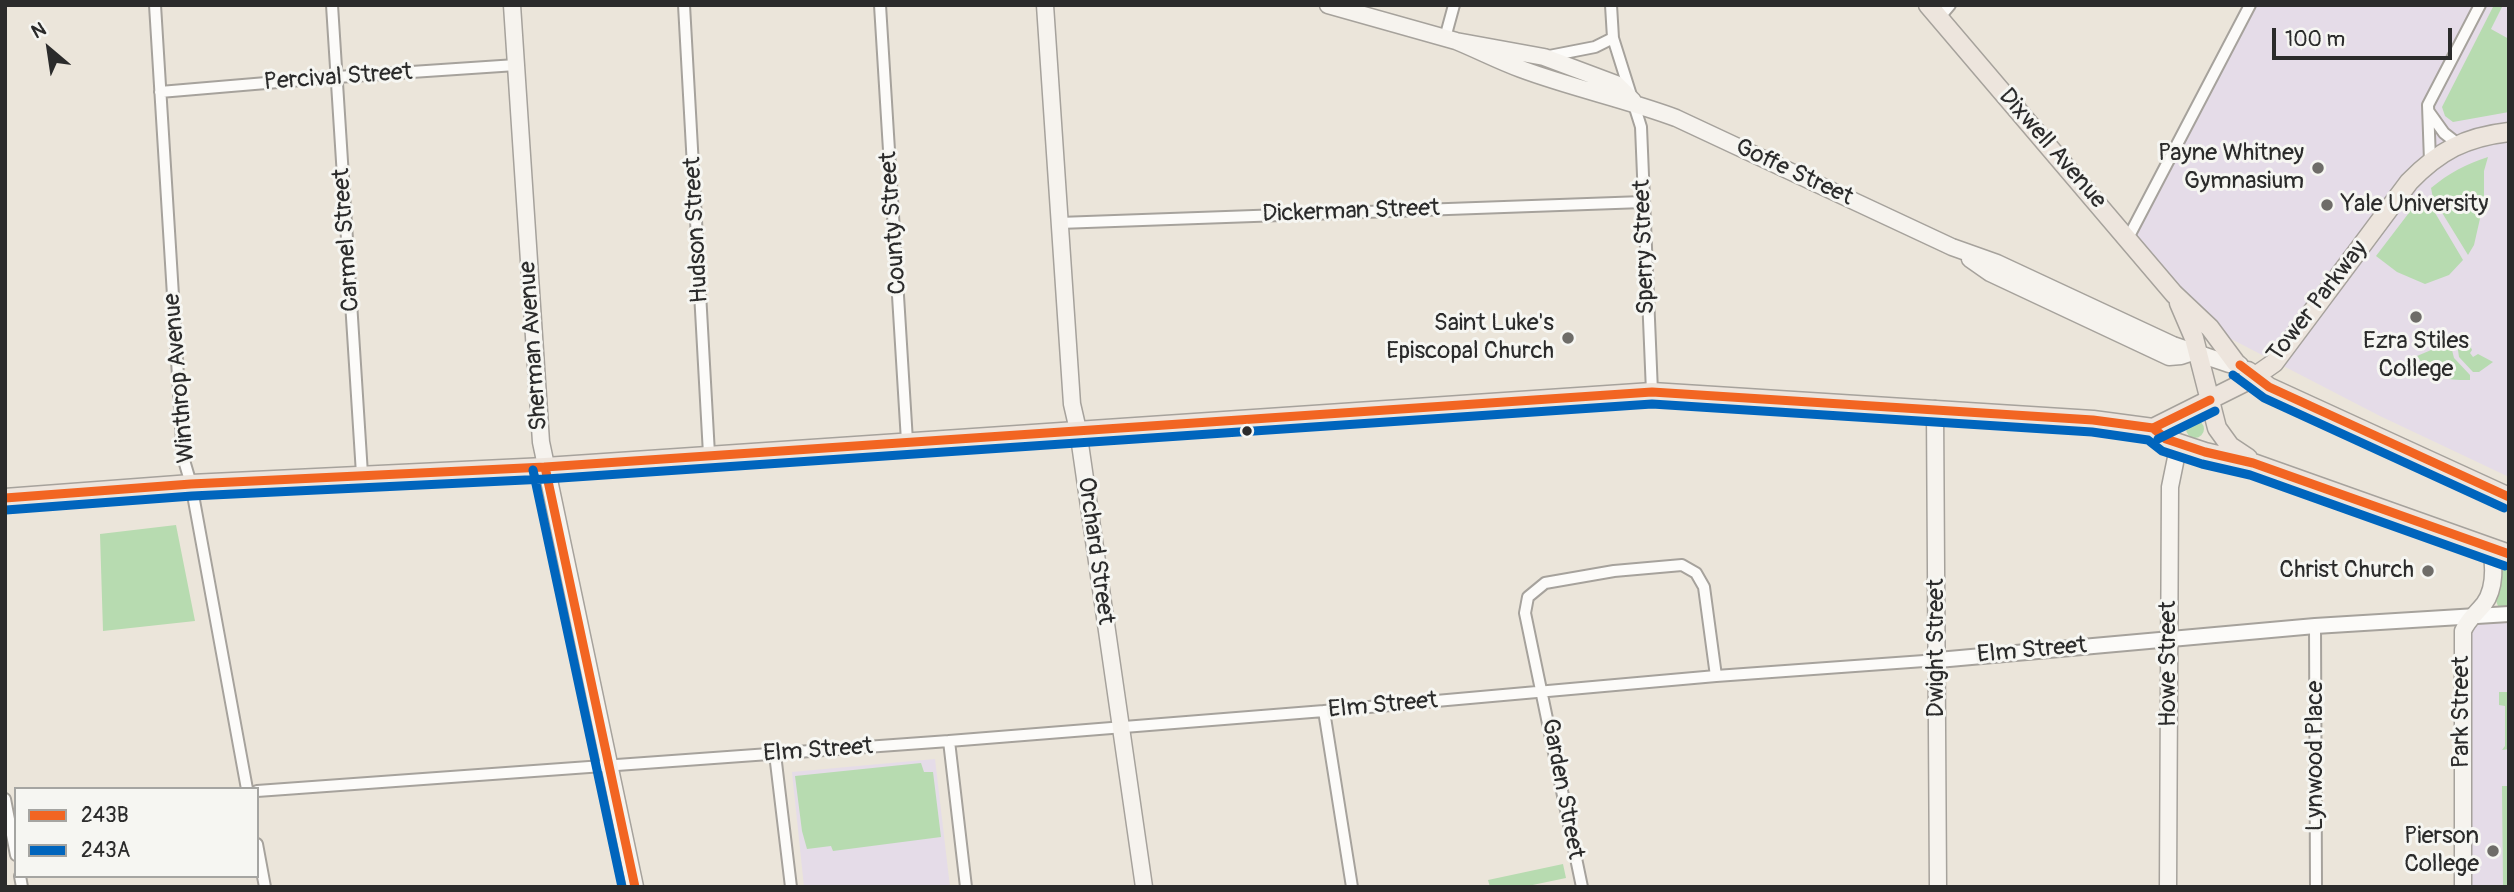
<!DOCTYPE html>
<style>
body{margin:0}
#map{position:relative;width:2514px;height:892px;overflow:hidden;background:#ebe5da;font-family:Pangolin,sans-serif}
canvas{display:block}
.frame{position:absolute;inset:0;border:7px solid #2b2b2b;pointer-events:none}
.legend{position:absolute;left:14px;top:787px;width:245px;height:91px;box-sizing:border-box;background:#f6f6f2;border:2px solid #a5a5a2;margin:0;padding:9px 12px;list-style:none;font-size:21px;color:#2b2b2b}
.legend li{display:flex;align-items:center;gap:14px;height:35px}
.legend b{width:35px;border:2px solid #a5a5a2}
.north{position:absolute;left:14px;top:14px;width:70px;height:70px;-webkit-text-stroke:5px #f6f6f2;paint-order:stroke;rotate:331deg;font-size:19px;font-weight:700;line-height:28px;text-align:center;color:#2b2b2b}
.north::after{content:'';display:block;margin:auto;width:24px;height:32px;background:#2b2b2b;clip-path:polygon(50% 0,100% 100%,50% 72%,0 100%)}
.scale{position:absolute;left:2272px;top:28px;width:180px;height:32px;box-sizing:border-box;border:4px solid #2b2b2b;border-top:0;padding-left:9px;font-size:21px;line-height:24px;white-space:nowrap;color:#2b2b2b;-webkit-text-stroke:5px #f6f6f2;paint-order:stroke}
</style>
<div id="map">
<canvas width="2514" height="892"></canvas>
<div class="frame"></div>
<ul class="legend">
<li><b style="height:9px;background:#f26522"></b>243B</li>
<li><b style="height:9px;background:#0065bd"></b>243A</li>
</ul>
<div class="north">N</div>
<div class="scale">100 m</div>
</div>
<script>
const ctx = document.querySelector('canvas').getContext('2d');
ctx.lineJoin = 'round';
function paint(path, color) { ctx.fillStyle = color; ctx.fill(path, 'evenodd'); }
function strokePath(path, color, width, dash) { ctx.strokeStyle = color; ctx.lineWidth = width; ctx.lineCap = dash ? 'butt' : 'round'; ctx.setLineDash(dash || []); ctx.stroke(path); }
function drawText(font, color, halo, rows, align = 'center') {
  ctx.font = font + ' Pangolin,sans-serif'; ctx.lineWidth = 6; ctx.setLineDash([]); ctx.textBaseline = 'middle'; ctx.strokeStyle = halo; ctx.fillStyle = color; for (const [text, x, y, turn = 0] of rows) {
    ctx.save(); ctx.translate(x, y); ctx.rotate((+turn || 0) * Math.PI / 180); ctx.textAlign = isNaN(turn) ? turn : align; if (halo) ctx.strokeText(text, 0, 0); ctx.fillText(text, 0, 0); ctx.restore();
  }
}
const built = new Path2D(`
 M2250 5H2509V477L2380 416 2210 328 2128 238Z
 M2509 614V887H2463L2467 621Z
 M935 759 950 887H804L792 772Z`);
const green = new Path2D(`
 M2494 5H2503L2491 29 2509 39V112L2453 122 2445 116 2442 107Z
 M2488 157 2484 171V201L2474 245 2468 255 2433 198 2431 188C2449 173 2466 164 2488 157Z
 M2421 197 2428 201 2463 260 2449 275 2425 284 2397 272 2376 256Z
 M2467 338 2472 350 2470 353 2473 357 2478 354 2493 362 2479 372H2473L2459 357 2457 343Z
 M2450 342 2454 358 2470 375V380C2443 380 2433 379 2417 356Z
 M2186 429a9 9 0 1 1 18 0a9 9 0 1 1-18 0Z
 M176 525 195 621 103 631 100 534Z
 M2501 560 2509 563V606H2498L2496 601 2502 578Z
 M2499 692H2509V749L2502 750 2505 746V706L2499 705Z
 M921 763 924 772H933L941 837 833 851 831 846 807 849 802 831 795 776Z
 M2502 786H2509V887H2503Z
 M1563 864 1566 878 1523 887H1490L1488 880Z`);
const minor = new Path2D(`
 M155 5 183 457 191 484 247 789
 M332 5 362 474
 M684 5 709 454
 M880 5 907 441
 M1611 5 1613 38 1641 127 1652 392
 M1939 18 1950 5
 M1445 38 1454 5
 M1549 56 1595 47 1613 38
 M160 92 337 77 516 65
 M2429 112 2444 133 2458 144
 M2430 161 2428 105 2480 5
 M1059 223 1643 202
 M2128 238 2250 5
 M2315 626 2316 887
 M1324 711 1352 887
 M949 741 966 887
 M775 754 791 887
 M257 791 949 741 1324 711 1716 676 1938 660
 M5 799 16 855
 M257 844 265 887
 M20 876 22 887
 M1582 887 1525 613 1528 597 1545 583 1614 571 1682 565 1696 573 1704 587 1716 676`);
const tertiary = new Path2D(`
 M1938 660 2315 626 2509 614`);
const secondary = new Path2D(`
 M512 5 541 442 635 887
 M1045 5 1072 404 1078 430 1144 887
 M1328 5 1456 41 1544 57 1616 84 1633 101
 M1456 41C1478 50 1499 61 1521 69 1572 88 1625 99 1676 118L1952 247 1997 263 2173 345 2229 364 2240 365
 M1970 259 1990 273 2169 357 2181 356 2193 352
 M1935 409 1938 887
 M2168 887 2170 487 2179 443
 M2463 887V631C2468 619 2476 614 2484 604 2496 588 2494 565 2491 547`);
const primary = new Path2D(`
 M1928 5 2174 294 2210 328 2236 363
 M2179 303 2194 338 2217 428 2230 446 2248 458
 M2248 371 2269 387 2509 497
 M2153 428 2251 379 2274 363 2409 182C2439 151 2465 137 2509 132
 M5 498 191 484 545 467 1652 392 2093 420 2153 428 2166 439 2205 452 2253 463 2509 554`);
const bus1 = new Path2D(`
 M2240 365 2269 387 2509 497
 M2153 428 2210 400
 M545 467 635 887
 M5 498 191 484 545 467 1652 392 2093 420 2153 428 2166 439 2205 452 2253 463 2509 554`);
const bus2 = new Path2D(`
 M2233 375 2264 398 2504 508
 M2158 439 2215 411
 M533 470 622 887
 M6 510 192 496 546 479 1652 404 2092 432 2148 440 2162 451 2202 464 2250 475 2505 566`);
const markers = [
 [2318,168,7,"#6e6c68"],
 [2327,205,7,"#6e6c68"],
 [2416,317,7,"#6e6c68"],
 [1568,338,7,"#6e6c68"],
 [1247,431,6,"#2b2b2b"],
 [2428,571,7,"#6e6c68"],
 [2493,851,7,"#6e6c68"]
];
const streetNames = [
 ["Percival Street",338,78,-4],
 ["Dixwell Avenue",2052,149,49],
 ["Goffe Street",1794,173,25],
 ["Dickerman Street",1351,212,-2],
 ["County Street",894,223,-94],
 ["Hudson Street",697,230,-93],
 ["Carmel Street",347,240,-94],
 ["Sperry Street",1645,247,-92],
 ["Tower Parkway",2318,302,-52],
 ["Sherman Avenue",534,346,-94],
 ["Winthrop Avenue",180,378,-95],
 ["Orchard Street",1095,551,82],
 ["Dwight Street",1937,648,-90],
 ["Elm Street",2032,651,-5],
 ["Howe Street",2169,664,-90],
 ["Elm Street",1383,706,-5],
 ["Park Street",2462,712,-90],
 ["Elm Street",818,751,-4],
 ["Lynwood Place",2316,756,-90],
 ["Garden Street",1562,789,79]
];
const poiNames = [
 ["Payne Whitney",2304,154],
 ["Gymnasium",2304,182],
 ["Yale University",2341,205,"left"],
 ["Saint Luke's",1554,324],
 ["Episcopal Church",1554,352],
 ["Ezra Stiles",2416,342,"center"],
 ["College",2416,370,"center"],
 ["Christ Church",2414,571],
 ["Pierson",2479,837],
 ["College",2479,865]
];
paint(built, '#e5dce8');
paint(green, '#b7dbb0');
strokePath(minor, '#a6a29c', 14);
strokePath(tertiary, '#a6a29c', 18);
strokePath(secondary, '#a6a29c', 19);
strokePath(primary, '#a6a29c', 21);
strokePath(minor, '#fcfbf9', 10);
strokePath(tertiary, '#fcfbf9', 14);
strokePath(secondary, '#f6f3ee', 16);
strokePath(primary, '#ede5dd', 18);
strokePath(bus1, '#f26522', 9);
strokePath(bus2, '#0065bd', 9);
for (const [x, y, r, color] of markers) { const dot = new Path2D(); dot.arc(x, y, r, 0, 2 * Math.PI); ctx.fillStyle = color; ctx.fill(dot); strokePath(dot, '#f6f6f2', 2.5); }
drawText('24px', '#2b2b2b', '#f6f6f2', streetNames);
drawText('24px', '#2b2b2b', '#f6f6f2', poiNames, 'right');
</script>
